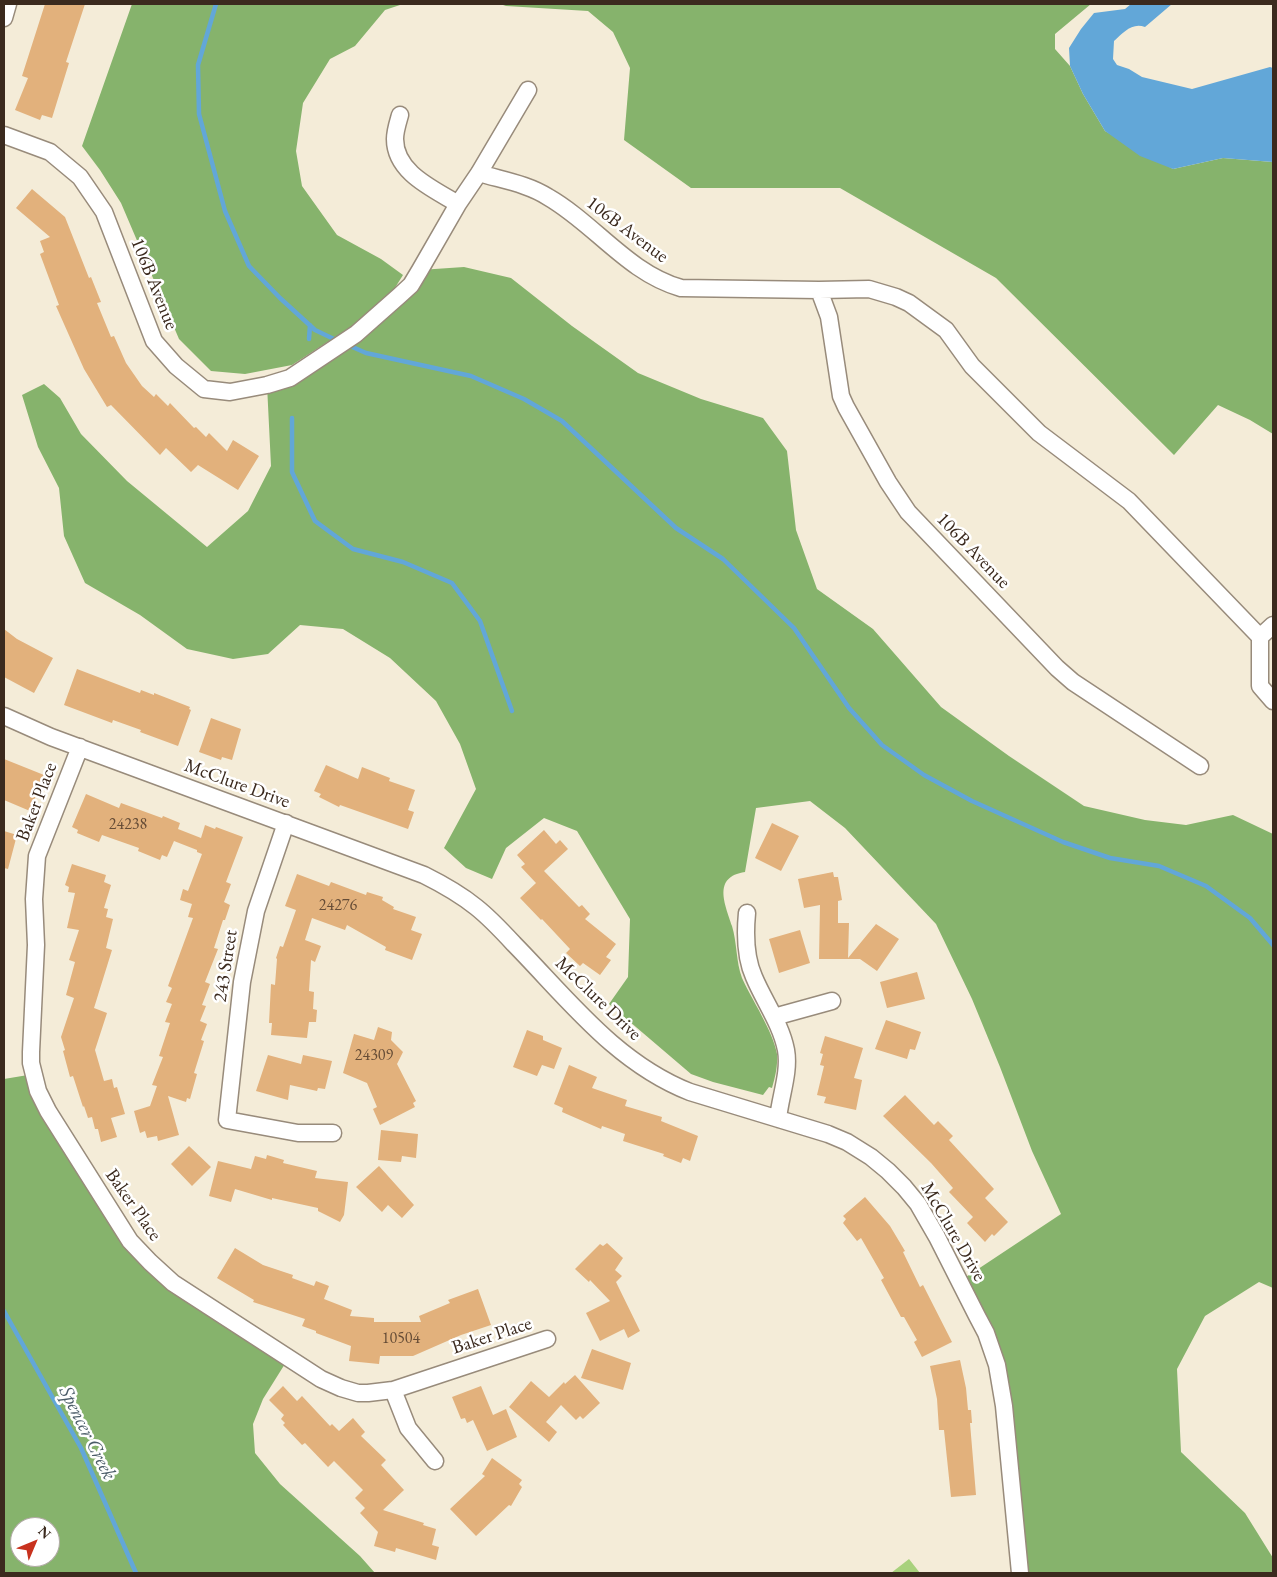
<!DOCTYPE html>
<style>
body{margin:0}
#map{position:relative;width:1277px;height:1577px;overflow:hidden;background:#f4ecd8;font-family:"EB Garamond",serif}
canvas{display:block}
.frame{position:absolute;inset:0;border:5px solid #3b2a1e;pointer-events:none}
.north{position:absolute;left:10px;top:1517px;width:50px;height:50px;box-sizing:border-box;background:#fff;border:1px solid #b1aaa5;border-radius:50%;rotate:45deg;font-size:14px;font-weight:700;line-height:20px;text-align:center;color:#3b2a1e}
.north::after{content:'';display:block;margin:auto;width:18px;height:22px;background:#c8321e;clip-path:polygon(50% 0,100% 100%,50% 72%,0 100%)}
</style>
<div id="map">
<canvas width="1277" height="1577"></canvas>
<div class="frame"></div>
<div class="north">N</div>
</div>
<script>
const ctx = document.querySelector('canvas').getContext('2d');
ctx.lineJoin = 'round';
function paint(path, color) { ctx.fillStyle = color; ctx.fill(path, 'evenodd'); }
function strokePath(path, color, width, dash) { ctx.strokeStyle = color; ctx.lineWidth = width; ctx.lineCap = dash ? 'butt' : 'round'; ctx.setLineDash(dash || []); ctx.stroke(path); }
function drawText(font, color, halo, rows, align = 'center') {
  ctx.font = font + ' "EB Garamond",serif'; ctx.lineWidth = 5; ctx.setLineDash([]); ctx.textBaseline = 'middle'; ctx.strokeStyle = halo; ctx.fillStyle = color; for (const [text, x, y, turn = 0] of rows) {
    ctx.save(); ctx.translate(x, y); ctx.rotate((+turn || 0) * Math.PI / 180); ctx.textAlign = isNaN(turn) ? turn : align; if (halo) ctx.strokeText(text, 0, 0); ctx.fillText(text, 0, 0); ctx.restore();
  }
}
const green = new Path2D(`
 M909 1559 920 1573H891Z`);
const forest = new Path2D(`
 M132 4H403L385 10 355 46 330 59 303 103 296 151 302 186 337 235 381 259 403 275 393 291 357 323 292 365 245 374 211 371 179 339 121 203 100 170 82 146Z
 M500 4H1091L1055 34V49L1070 66 1083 94 1105 131 1173 169 1223 158 1273 162V434L1250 420 1218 405 1174 455 996 278 840 188H691L624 140 630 68 613 32 588 11 506 6Z
 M464 267 511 278 572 326 638 373 701 399 763 418 787 451 796 530 817 589 873 629 941 707 1009 756 1084 806 1145 820 1186 825 1233 815 1273 834V1288L1259 1282 1205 1316 1177 1369 1181 1452 1245 1513 1273 1558V1573H1020L1004 1406 960 1281 1061 1214 1032 1151 1000 1067 972 999 936 924 845 828 810 801 756 808 745 872C712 877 725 904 732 926 737 942 736 962 742 978 752 1000 773 1031 777 1054 778 1065 775 1078 772 1088L769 1087 763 1095 713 1082 691 1074 609 1004 628 977 630 919 577 831 544 818 506 848 492 879 466 868 444 848 476 789 460 744 436 701 390 658 343 629 300 625 268 654 233 659 187 649 140 615 85 583 64 536 59 488 38 447 22 395 44 384 60 398 81 434 127 481 207 547 248 511 271 466 267 385 316 359 420 270Z
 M34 1074 140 1252 288 1359 263 1399 253 1424 255 1453 280 1484 360 1556 375 1573H4V1079ZM20 1527H50V1557H20Z`);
const water = new Path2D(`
 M1131 4H1172L1145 27C1132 22 1123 33 1114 41L1113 59 1117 65 1129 69 1142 77 1192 89 1270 67 1273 68V162L1223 158 1173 169 1140 156 1105 131 1083 94 1070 66 1069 48 1081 29 1094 13 1125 9Z`);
const stream = new Path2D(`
 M216 4 198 65 199 114 225 211 249 266 280 298 315 330 338 341
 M309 339 310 325
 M348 345 366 353 471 376 524 399 562 421 676 528 723 559 794 628 849 708 882 745 924 775 972 801 1063 842 1110 858 1159 866 1206 886 1250 918 1273 945
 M292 418V472L315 521 353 549 403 562 452 583 480 621 512 711
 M4 1311 81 1448 136 1573`);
const building = new Path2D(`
 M45 4H85L66 62 69 63 52 118 42 115 40 120 15 110 28 78 22 76Z
 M32 189 65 217 89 278 91 277 101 302 97 303 111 337 114 336 126 363 142 386 154 397 156 394 168 406 170 403 194 428 196 427 206 437 209 433 227 451 233 440 259 456 238 490 198 465 191 472 166 448 160 455 111 405 107 407 84 369 56 306 59 305 40 254 44 252 40 241 50 237 16 208Z
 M4 629 17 639 53 658 34 693 4 677Z
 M77 669 140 693 141 690 154 695V693L190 707 189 709 191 710 178 746 140 732 141 730 113 720 112 723 64 705Z
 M211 718 241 729 232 760 222 757 221 760 199 752Z
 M4 759 44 775 30 811 4 800Z
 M326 765 358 779 362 767 390 778 389 781 415 790 408 810 414 812 408 829 340 805 339 807 319 797 321 794 314 791Z
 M86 794 119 808 121 803 162 818 163 816 180 823 178 829 201 838 205 825 215 829 216 827 243 837 226 882 231 884 224 902 230 905 225 920H223L214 948 218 949 205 982 210 984 202 1005 206 1006 200 1021 207 1024 201 1040 204 1041 194 1073 197 1074 190 1099 187 1098 186 1102 168 1096 179 1135 158 1141 157 1136 147 1138 145 1131 140 1133 134 1111 150 1106 157 1086 152 1085 163 1057 159 1056 170 1023 165 1022 172 1004 166 1002 172 988 168 986 193 918 188 917 192 904 180 900 183 889 188 891 202 854 197 852V850L174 841 167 857 162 855 160 860 138 851 139 848 102 835 99 842 77 833 78 830 72 827Z
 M772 823 799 836 781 871 755 858Z
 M544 830 556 844 560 840 568 849 544 871 579 907 582 905 590 914 585 919 616 944 606 957 611 960 600 975 583 963 580 966 566 953 570 949 542 919 541 920 520 898 536 883 521 867 525 864 517 855Z
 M4 831 17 835 8 869 4 868Z
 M72 864 106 875 104 882 111 885 104 908 108 909 106 917 113 919 106 948 112 950 94 1008 107 1013 95 1050 104 1081 112 1079 114 1088 117 1087 125 1114 111 1118 117 1137 101 1142 98 1129H95L92 1117 88 1118 84 1106 83 1107 73 1076 70 1077 63 1051 65 1050 61 1037 74 998 66 995 75 962 69 960 79 930 67 928 75 893 68 892 69 887 65 885Z
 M833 872 834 877H838L842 900 838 901V923H849L848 958 876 924 899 939 877 971 860 959H819L820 905 804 908 798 879Z
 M297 874 329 886 331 882 366 895 367 892 383 897 382 900 394 907 393 909 416 917 411 930 422 934 412 960 385 950 386 947 347 925 345 930 312 918 305 940 321 946 315 962 311 960 309 991 314 992 313 1009 317 1010 316 1022H309L307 1038 271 1035 272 1023H269L271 984 275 985 277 959 276 958 280 946 283 947 296 910 285 906Z
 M800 930 810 963 779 973 769 939Z
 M917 972 925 999 887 1008 880 982Z
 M886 1020 921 1032 915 1050 910 1049 907 1059 875 1049Z
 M378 1027 392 1032 391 1040 403 1052 397 1064 416 1101 413 1103 415 1107 380 1125 373 1109 377 1107 367 1083 343 1073 354 1034 374 1040Z
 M527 1030 543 1036V1040L562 1048 554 1069 542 1065 537 1076 513 1067Z
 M825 1036 863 1048 854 1078 862 1080 856 1110 824 1103 826 1097 817 1095 824 1066 820 1065 823 1054 820 1053Z
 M268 1055 301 1064 303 1055 332 1061 325 1089 318 1088 317 1091 290 1085 288 1100 256 1091Z
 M569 1065 597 1077 592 1088 627 1100 625 1106 662 1117 661 1121 698 1136 690 1161 683 1158 681 1163 663 1156 664 1154 623 1141 625 1134 602 1126 601 1129 562 1112 563 1108 554 1104Z
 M905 1095 934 1125 938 1121 953 1136 949 1140 994 1189 985 1198 1008 1222 994 1236 992 1234 985 1242 967 1223 973 1217 949 1192 953 1188 931 1163 883 1116Z
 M381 1130 418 1134 416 1158 402 1156 401 1162 378 1160Z
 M189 1146 211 1167 192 1186 171 1164Z
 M267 1155 284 1160 283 1163 317 1171 315 1178 348 1182 344 1215 340 1222 318 1211V1208L272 1198V1200L235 1189 231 1202 209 1196 218 1161 251 1169 255 1156 266 1159Z
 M379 1166 414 1205 402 1218 388 1205 382 1212 356 1187Z
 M865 1197 890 1226 905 1251 903 1252 920 1287 923 1285 952 1342 922 1357 914 1342 917 1340 904 1317H901L881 1280 884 1278 861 1238 857 1241 843 1223 846 1219 843 1216Z
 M607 1243 623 1258 615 1270 622 1276 616 1282 640 1331 628 1338 624 1329 600 1341 586 1313 610 1301 590 1280 589 1282 575 1269 600 1244 603 1246Z
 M235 1248 263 1265 293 1275 292 1278 314 1286 316 1281 329 1286 324 1299 352 1310 350 1316 374 1318V1322H421L419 1316 450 1303 448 1300 478 1289 491 1325 461 1335 413 1356H380L379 1364 349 1361 351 1346 316 1333V1331L302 1326 305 1319 253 1302 254 1300 217 1278Z
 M592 1349 631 1363 623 1390 581 1378Z
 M960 1360 966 1388 968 1410H971L972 1423H970L976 1495 951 1497 944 1430H939L937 1399 930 1366Z
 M575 1375 600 1403 583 1419 580 1416 576 1420 561 1405 546 1422 557 1432 549 1442 509 1407 531 1381 549 1397 564 1382 565 1384Z
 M283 1386 297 1401 302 1396 330 1426 332 1424 339 1431 353 1418 365 1432 361 1436 386 1460 381 1465 404 1490 383 1510 424 1523 423 1525 436 1529 432 1545 439 1547 436 1560 396 1548 395 1552 374 1546 378 1532 360 1513 365 1508 355 1498 363 1490 334 1461 328 1467 305 1443 302 1445 283 1425 285 1423 281 1419 284 1415 269 1400Z
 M481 1386 493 1415 506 1409 517 1437 487 1451 473 1420 467 1423 465 1418 461 1419 452 1397Z
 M492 1458 522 1480 519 1484 522 1487 511 1506 509 1505 476 1536 450 1509 485 1476 482 1474Z`);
const minor = new Path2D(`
 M4 18 8 4
 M400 115C398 122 395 131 395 139 395 173 434 189 458 204
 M4 135 50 152 80 177 104 212 154 341 176 366 204 389 230 392 267 385 290 378 356 334 399 296 411 285 420 270 458 204 479 173 528 90
 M479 173C502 180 528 184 548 197 595 224 628 273 681 288L819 290 869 289 896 297 909 303 946 330 972 366 1039 433 1129 501 1260 637
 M819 290 829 317 841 396 846 407 888 482 908 512 1057 668 1073 682 1200 766
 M1273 625 1260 637V686L1273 701
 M4 716 51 737 424 875C442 884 460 894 476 907 490 918 502 931 514 944 568 999 616 1063 690 1092L828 1134 847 1142 871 1157 888 1171 904 1187 918 1204 937 1237 977 1316 986 1333 997 1365 1004 1406 1020 1573
 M80 747 37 856 34 899 36 945 31 1052V1063L38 1091 48 1111 130 1241 150 1262 173 1283 321 1379 341 1388 358 1393H368L393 1390 547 1339
 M286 823 256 911 242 982 227 1120 298 1133H333
 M747 913C745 934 745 957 754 977 764 1001 781 1024 786 1050 790 1072 780 1097 778 1119
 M774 1017 832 1001
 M393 1390 408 1428 435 1461`);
const numberNames = [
 ["24238",128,825],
 ["24276",338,906],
 ["24309",374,1056],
 ["10504",401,1339]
];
const streetNames = [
 ["106B Avenue",627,230,37],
 ["106B Avenue",154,284,68],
 ["106B Avenue",973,551,46],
 ["McClure Drive",237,784,20],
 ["Baker Place",37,802,-69],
 ["243 Street",226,966,-81],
 ["McClure Drive",598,999,44],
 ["Baker Place",133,1205,55],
 ["McClure Drive",953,1232,60],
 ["Baker Place",492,1336,-18]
];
const waterNames = [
 ["Spencer Creek",87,1433,63]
];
paint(green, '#a8d17c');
paint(forest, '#86b36c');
paint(water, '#62a7d8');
strokePath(stream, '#62a7d8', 4.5);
paint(building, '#e2b17c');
strokePath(minor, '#988b7b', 19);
strokePath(minor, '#fff', 16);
drawText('16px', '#654c36', null, numberNames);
drawText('19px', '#3b2a1e', '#fff', streetNames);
drawText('italic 20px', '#4b5c68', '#fff', waterNames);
</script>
